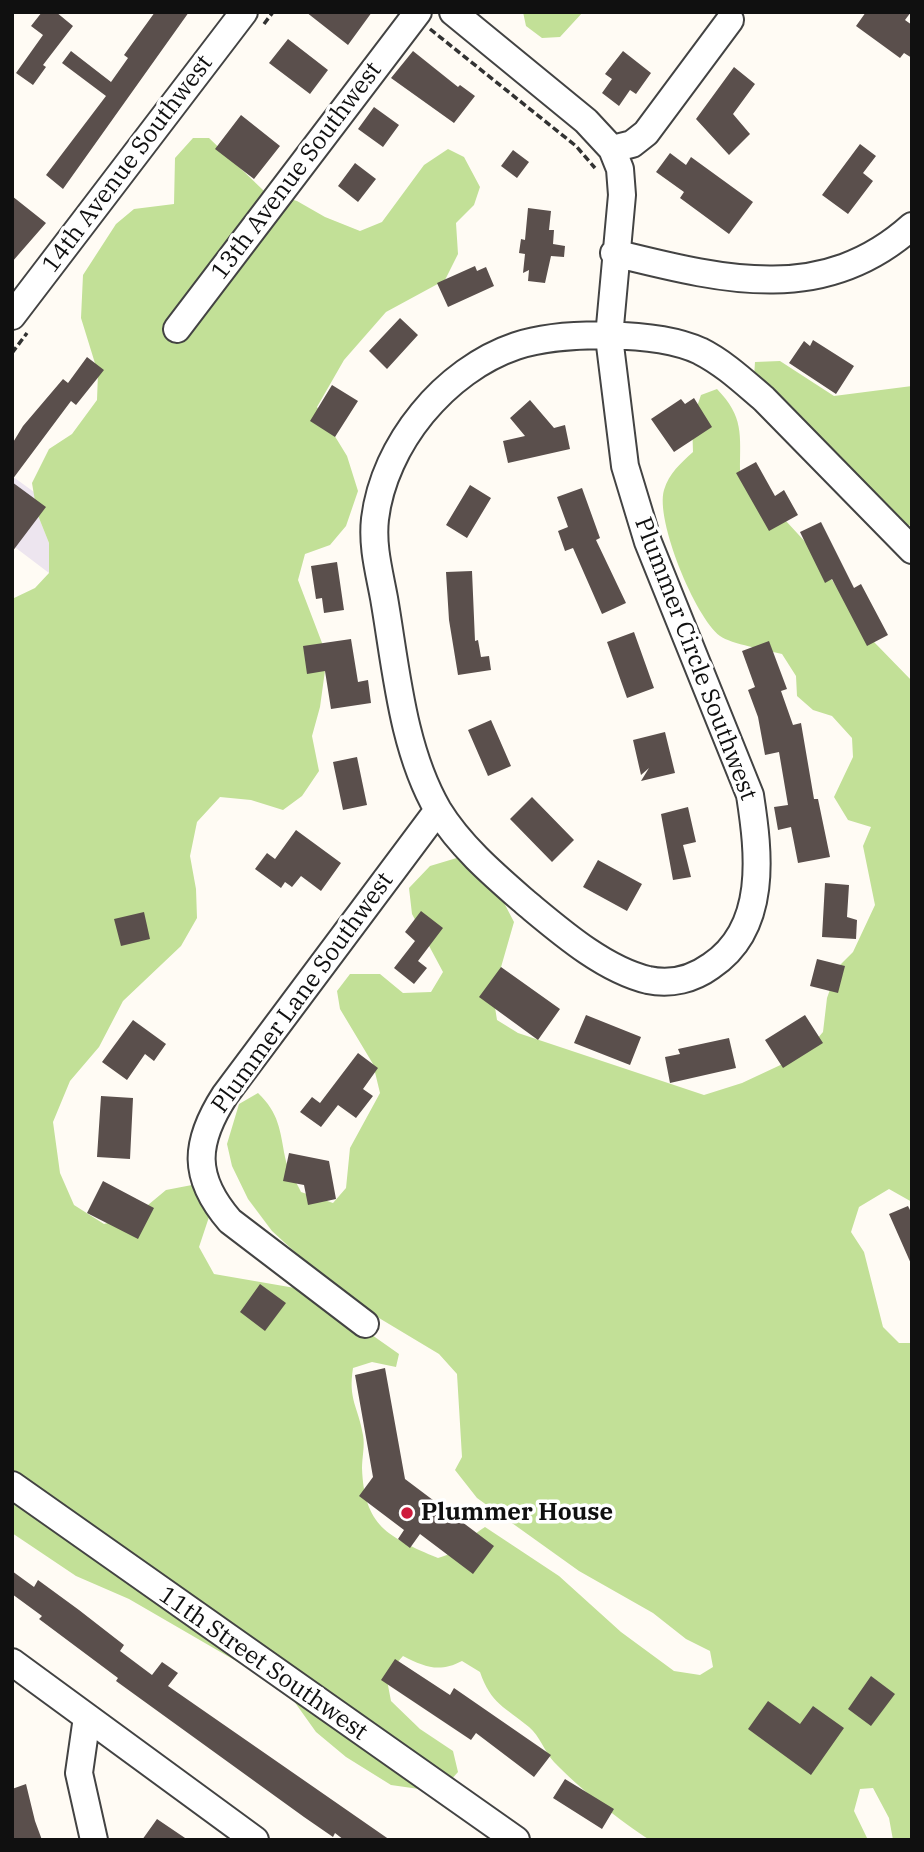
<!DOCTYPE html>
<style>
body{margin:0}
#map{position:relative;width:924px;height:1852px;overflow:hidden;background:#fffbf4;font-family:"IBM Plex Serif",serif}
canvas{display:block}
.frame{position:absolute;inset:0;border:14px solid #101010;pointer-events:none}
</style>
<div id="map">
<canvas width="924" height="1852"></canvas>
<div class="frame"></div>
</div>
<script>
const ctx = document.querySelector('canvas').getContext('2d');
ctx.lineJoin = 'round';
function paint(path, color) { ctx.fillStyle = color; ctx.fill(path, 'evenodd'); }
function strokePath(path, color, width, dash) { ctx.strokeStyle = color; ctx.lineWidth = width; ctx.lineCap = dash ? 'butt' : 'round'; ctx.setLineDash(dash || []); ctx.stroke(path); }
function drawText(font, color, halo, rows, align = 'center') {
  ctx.font = font + ' "IBM Plex Serif",serif'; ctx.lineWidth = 7; ctx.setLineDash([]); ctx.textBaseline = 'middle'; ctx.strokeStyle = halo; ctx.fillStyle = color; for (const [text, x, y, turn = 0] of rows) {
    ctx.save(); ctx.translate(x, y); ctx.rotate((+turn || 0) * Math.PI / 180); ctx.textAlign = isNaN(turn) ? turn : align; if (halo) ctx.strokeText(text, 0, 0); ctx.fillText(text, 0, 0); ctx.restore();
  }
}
const industrial = new Path2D(`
 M12 476 34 492 37 513 49 543V573L12 545Z`);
const forest = new Path2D(`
 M523 12H583L560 37 542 38 526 26Z
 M193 138H209L264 191 297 201 325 217 360 231 382 222 424 165 448 149 464 157 480 187 474 205 456 223 458 254 445 280 386 312 344 360 317 407 347 456 358 491 346 526 330 545 305 554 298 580 327 656 320 707 312 736 319 771 302 796 283 810 251 800 220 797 197 822 190 856 196 889 197 918 181 946 123 1001 99 1047 70 1081 53 1122 60 1173 74 1205 104 1224 136 1215 166 1190 192 1185 209 1217 199 1247 214 1274 295 1288 328 1304 399 1354 396 1367 372 1362 353 1368C348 1400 358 1406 363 1435 365 1446 362 1457 362 1468 364 1526 388 1537 438 1558 460 1552 466 1539 485 1527L559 1576 621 1632 674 1671 700 1675 713 1667 710 1651 686 1639 653 1613 579 1571 477 1498 455 1470 462 1457 457 1374 439 1354 344 1297 272 1231 248 1199 232 1166 227 1144 239 1104 258 1093C279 1113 280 1130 285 1157 287 1169 296 1181 301 1192L333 1203 346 1188 350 1148 380 1093 373 1064 340 1009 337 991 350 974H380L403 993 431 992 443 972 412 914 409 888 430 866 460 857 502 899 514 922 493 995 497 1020 518 1033 704 1095 742 1083 804 1054 823 1032 827 998 838 967 853 952 875 905 863 846 871 827 848 820 834 797 853 757 852 738 832 716 813 710 797 696 796 676 782 654C767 650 731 644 720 636 695 617 655 520 664 490 669 473 681 463 693 452L692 421 701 395 717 389C744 417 740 434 740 471L809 546 874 642 912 681V1202L889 1189 859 1207 851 1232 864 1252 883 1327 899 1343H912V1840H893L889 1818 873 1788 860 1789 854 1811 868 1840H650C621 1822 578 1787 554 1762 544 1751 540 1736 529 1727 505 1707 491 1704 480 1672L462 1661C439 1673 425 1667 403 1656L386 1675 391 1701 420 1729 453 1751 458 1772 440 1792 391 1785 346 1757 316 1732 286 1690 129 1599 76 1576 12 1533V599L35 588 49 573V543L37 513 32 483 49 449 72 434 97 400 98 373 81 318 83 275 116 224 134 209 174 204 175 158Z
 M780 361 834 396 912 386V524L902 529 754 377 755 362Z`);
const building = new Path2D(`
 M42 12H56L73 26 43 65 46 67 33 85 16 73 43 35 31 26Z
 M155 12H189L63 189 46 175 106 96 62 63 71 51 111 82 128 58 124 55Z
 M306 12H372L348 45Z
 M866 12H911L905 20 912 25V58L904 53 900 58 856 26Z
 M288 39 328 70 310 94 269 63Z
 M413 51 458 87 460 85 475 96 454 123 391 78Z
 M623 51 651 73 636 94 630 90 619 106 602 93 612 79 605 74Z
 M734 67 755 84 733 114 750 134 729 155 696 119Z
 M374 107 399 125 383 147 358 129Z
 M241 115 280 146 254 179 215 149Z
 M860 144 876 156 863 173 873 181 848 214 822 195Z
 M513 150 529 162 517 178 501 166Z
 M670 153 686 165 691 157 753 202 729 234 680 198 684 192 656 172Z
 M355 163 376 179 358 202 338 186Z
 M12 196 46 223 12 262Z
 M528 208 551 211 549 230H554L553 244 565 246 564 257 551 256 545 283 528 281 529 270 523 273 525 254 519 253 521 239 525 240Z
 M475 266 477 271 486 267 494 286 448 307 437 283Z
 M400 318 418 335 387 369 369 351Z
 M813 340 854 366 836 394 789 363 804 341 810 346Z
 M87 357 104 370 76 405 71 401 12 480V444L23 426 63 379 68 383Z
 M332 385 358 401 335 437 310 421Z
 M694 398 712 427 674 452 651 419 681 399 685 404Z
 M530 400 554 428 565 425 570 449 508 463 503 441 525 436 510 418Z
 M756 462 775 496 784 490 798 515 769 531 736 473Z
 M12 482 46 507 12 552Z
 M470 485 491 498 467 538 446 525Z
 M582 488 600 538 596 540 626 603 602 614 573 548 565 551 558 531 568 527 557 497Z
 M821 522 854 588 861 584 888 635 867 646 832 579 825 583 800 532Z
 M337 562 344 610 324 613 322 598 316 599 311 566Z
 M472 571 475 641 478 640 481 657 489 656 491 670 458 675 449 620 446 572Z
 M634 632 654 688 627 698 607 642Z
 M351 639 358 682 368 680 371 703 331 709 325 671 307 674 303 646Z
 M769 641 787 689 781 691 793 725 801 723 814 799H818L830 857 798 863 791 827 778 830 774 807 788 805 779 752 765 755 758 717 748 690 755 687 742 651Z
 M491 720 511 766 488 776 468 730Z
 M665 732 675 773 641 781 649 768 641 775 633 740Z
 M357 757 367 805 343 810 333 762Z
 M532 797 574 840 552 862 510 819Z
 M688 807 696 842 683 845 691 877 673 880 661 814Z
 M296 830 341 863 321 891 301 876 292 887 285 882 281 888 255 869 267 853 275 859Z
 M598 860 642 884 627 911 583 887Z
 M825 883 849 885 847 917 857 920 856 939 822 937Z
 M421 911 443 928 418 961 427 968 414 984 394 968 415 941 405 932Z
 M144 912 150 939 121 946 114 919Z
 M817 959 845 966 838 993 810 986Z
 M501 967 560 1009 538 1040 479 997Z
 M586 1015 641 1037 630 1065 574 1043Z
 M805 1015 823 1043 783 1068 765 1040Z
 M133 1020 166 1044 154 1061 145 1054 127 1080 102 1062Z
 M729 1038 736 1068 670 1083 665 1057 680 1054 678 1049Z
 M358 1053 378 1068 363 1089 373 1096 356 1118 338 1105 321 1127 300 1112 312 1097 320 1103Z
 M101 1096 133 1098 130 1159 97 1157Z
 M289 1153 329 1161 336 1199 308 1205 304 1185 283 1181Z
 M103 1181 154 1208 138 1239 87 1213Z
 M908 1206 912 1214V1266L889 1214Z
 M260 1284 286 1303 265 1331 240 1312Z
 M385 1368 405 1479 494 1546 473 1574 420 1534 410 1548 398 1539 404 1530 359 1496 373 1477 355 1375Z
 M12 1571 34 1587 38 1580 79 1610 124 1645 120 1651 152 1675 162 1662 178 1673 168 1686 390 1840H344L335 1833 333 1837 304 1817 116 1681 118 1678 39 1619 42 1616 12 1594Z
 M395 1659 450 1695 454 1688 551 1755 534 1777 476 1733 471 1740 381 1680Z
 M871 1676 895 1694 871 1726 848 1709Z
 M768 1701 800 1724 813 1706 844 1728 811 1775 748 1729Z
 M565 1779 614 1809 602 1829 553 1798Z
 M26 1784 35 1821 42 1840H12V1789Z
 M157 1819 188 1840H142Z`);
const path = new Path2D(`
 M264 24 273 12
 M430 29 576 146 595 168
 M12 353 27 333`);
const minor = new Path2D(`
 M453 12 586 121 612 149 620 169 622 195 609 337 625 466 648 542 750 795C759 853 768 928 711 966 693 979 671 985 648 980 603 969 560 931 525 902 494 875 460 846 438 810 402 748 396 667 384 598 379 571 372 546 375 519 384 444 445 370 516 346 561 331 657 331 700 351 724 363 744 382 764 399L912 550
 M612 149 632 144 646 133 730 20
 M614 253C720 279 822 307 912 226
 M12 316 244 12
 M177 329 418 12
 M365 1324 230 1221C192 1177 194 1143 225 1095L438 810
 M12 1485 516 1840
 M12 1662 255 1840
 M87 1717 79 1773 94 1840`);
const markers = [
 [407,1513,7,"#ce1b3c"]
];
const streetNames = [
 ["14th Avenue Southwest",128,164,-53],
 ["13th Avenue Southwest",297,171,-53],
 ["Plummer Circle Southwest",695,659,69],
 ["Plummer Lane Southwest",303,993,-54],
 ["11th Street Southwest",263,1664,35]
];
const poiNames = [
 ["Plummer House",421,1513]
];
paint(industrial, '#ede5ef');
paint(forest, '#c2e097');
paint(building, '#5a4f4c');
strokePath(minor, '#434343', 30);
strokePath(path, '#323232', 3.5, [7, 3.5]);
strokePath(minor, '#fff', 26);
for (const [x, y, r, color] of markers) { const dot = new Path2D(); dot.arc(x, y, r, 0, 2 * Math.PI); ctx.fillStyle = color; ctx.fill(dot); strokePath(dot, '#fff', 2.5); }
drawText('24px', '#101010', '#fff', streetNames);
drawText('bold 24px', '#101010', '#fff', poiNames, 'left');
</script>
